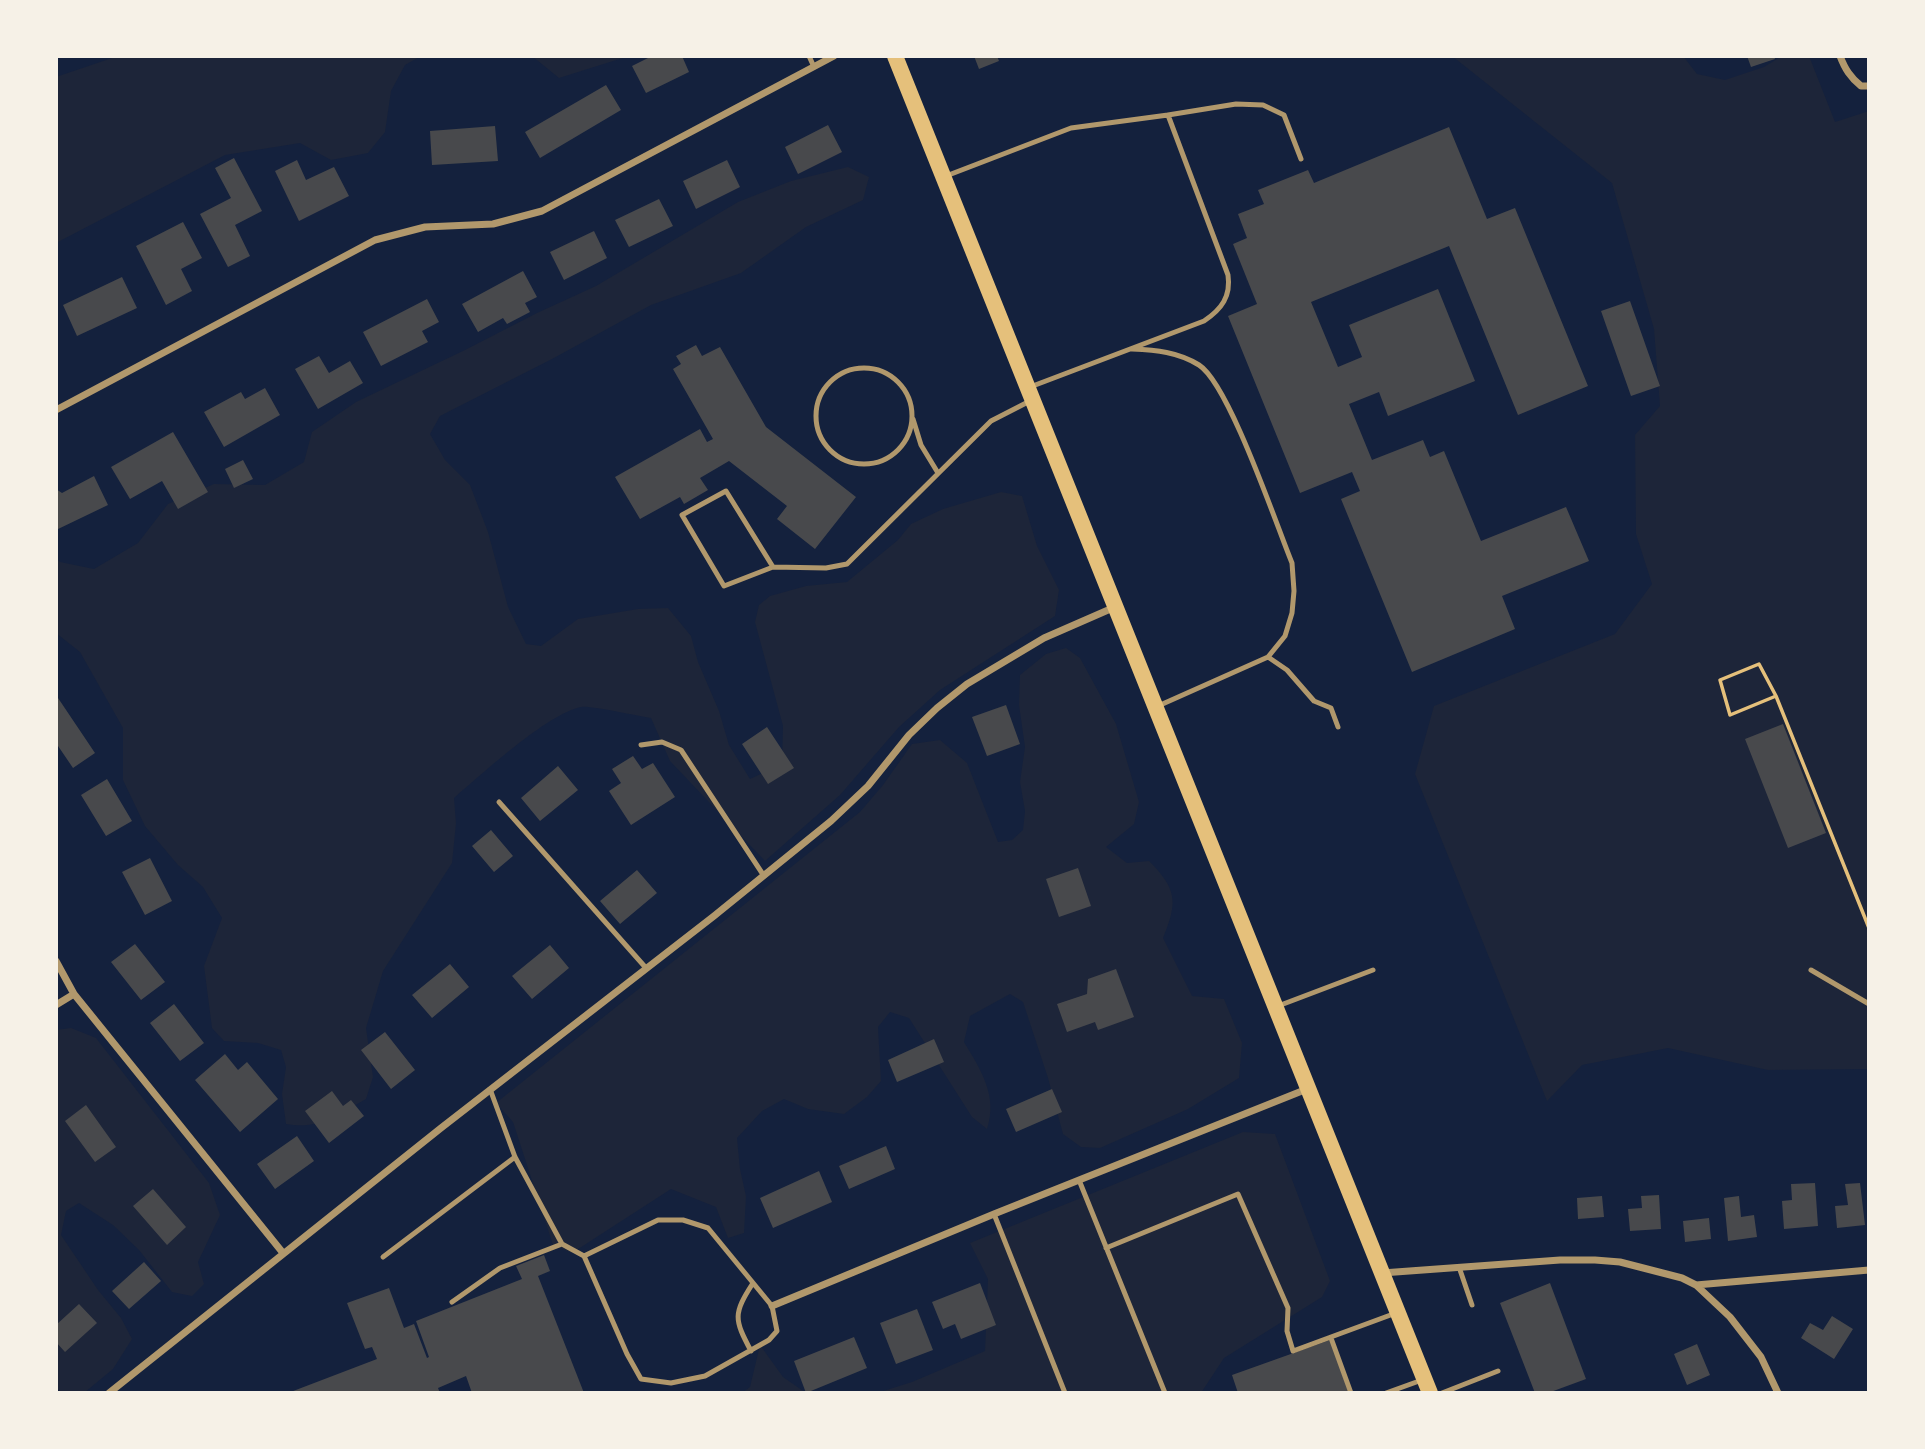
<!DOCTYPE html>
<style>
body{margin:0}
#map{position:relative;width:1925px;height:1449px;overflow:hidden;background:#14213d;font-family:"Space Grotesk",sans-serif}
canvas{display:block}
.frame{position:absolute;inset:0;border:58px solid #f6f1e7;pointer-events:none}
</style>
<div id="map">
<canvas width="1925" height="1449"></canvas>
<div class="frame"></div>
</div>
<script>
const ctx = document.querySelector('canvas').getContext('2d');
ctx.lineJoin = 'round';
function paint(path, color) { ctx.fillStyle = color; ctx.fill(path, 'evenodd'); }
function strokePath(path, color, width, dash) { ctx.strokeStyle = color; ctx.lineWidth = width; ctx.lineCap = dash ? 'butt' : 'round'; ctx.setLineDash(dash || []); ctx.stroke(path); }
const green = new Path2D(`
 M118 56H421L405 65 391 91 385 132 368 153 331 160 300 143 225 155 56 243V77Z
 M532 56H629L559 78Z
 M1452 56H1683L1697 74 1725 80 1764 67 1782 56H1809L1835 122 1869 111V1069L1768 1070 1668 1048 1582 1065 1547 1101 1415 774 1434 706 1615 634 1652 584 1636 534 1635 435 1660 406 1654 329 1612 183Z
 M848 167 869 177 863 200 806 227 741 273 651 305 552 359 440 416 430 434 445 460 470 485 488 532 508 607 526 644 541 646 578 619 638 609 668 608 691 636 698 662 719 711 729 745 750 779 782 764 783 726 755 622 759 605 770 596 806 586 847 582 898 540 911 524 943 509 1001 492 1022 496 1037 546 1059 590 1055 616 940 690 899 727 840 795 765 861 670 761 651 718C638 716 589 705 581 707 547 714 482 774 454 798L456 823 452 863 383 971 366 1028 373 1077 366 1099C338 1115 319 1130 286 1124L282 1094 286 1067 281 1050 258 1043 224 1041 212 1028 204 966 222 918 203 887 178 865 145 826 123 780V728L80 652 56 633V558L60 562 94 569 138 543 168 504 214 484 265 485 304 462 312 432 356 402 465 350 537 313 596 286 738 202 791 181Z
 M1066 648 1080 658 1116 724 1139 802 1134 824 1106 847 1127 863 1149 861C1177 889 1178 902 1163 938L1192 996 1224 999 1242 1043 1239 1078 1188 1109 1100 1148 1081 1147 1063 1134 1048 1078 1023 1002 1010 994 970 1016 964 1042C981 1070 998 1096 987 1129L972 1117 909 1018 890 1012 878 1027 881 1081 867 1097 844 1114 808 1109 784 1099 762 1111 737 1138 740 1169 746 1196 744 1233 728 1238 716 1207 671 1189 572 1253 553 1245 513 1122 496 1103 860 812 883 785 912 744 940 740 967 763 998 842 1012 840 1023 830 1025 811 1020 782 1025 747 1019 705 1020 675 1046 654Z
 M71 1028 96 1038 209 1183 220 1215 198 1262 204 1284 192 1296 172 1292 139 1250 113 1225 79 1203 66 1211 61 1235 98 1290 121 1318 132 1339 113 1369 84 1393 61 1392 56 1388V1030Z
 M1243 1132 1275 1134 1330 1281 1322 1297 1224 1358 1201 1393H877L912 1382 985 1351 988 1279 970 1243Z
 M760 1345 783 1377 806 1393H742L750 1387Z`);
const building = new Path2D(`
 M652 56H682L689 72 646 93 632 66Z
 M974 56H997L999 61 979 69Z
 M1747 56H1774L1775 59 1751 67Z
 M606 85 621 110 540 158 525 132Z
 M828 125 842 152 798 174 785 147Z
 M495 126 498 161 432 165 430 131Z
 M1449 127 1487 219 1515 208 1588 386 1518 415 1449 246 1311 302 1338 367 1362 357 1349 325 1438 289 1475 381 1388 416 1379 392 1349 404 1372 460 1423 440 1430 457 1444 451 1481 541 1566 507 1589 561 1502 596 1515 629 1412 672 1341 499 1360 491 1352 472 1300 493 1228 316 1257 304 1233 244 1247 238 1238 214 1264 204 1258 190 1308 170 1314 183Z
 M234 158 262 211 235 225 250 256 228 267 200 214 231 198 215 168Z
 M297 160 306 180 334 167 349 196 299 221 275 171Z
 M727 160 740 187 696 209 683 181Z
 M659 199 673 226 629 247 615 220Z
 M183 222 202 258 181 269 192 291 166 305 136 246Z
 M594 231 607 258 564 280 550 252Z
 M523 271 537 297 525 303 530 312 507 324 503 318 478 332 462 304Z
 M122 277 137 308 77 336 63 305Z
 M427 299 439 322 422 331 428 342 381 366 363 332Z
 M1630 301 1660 386 1631 396 1601 311Z
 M696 345 702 356 720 347 766 427 856 497 815 549 777 519 787 506 729 461 700 478 708 490 684 504 680 497 640 519 615 477 700 429 707 442 713 439 673 369 681 364 676 356Z
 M319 356 329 373 350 361 363 383 318 409 295 369Z
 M265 388 280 415 224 447 204 412 241 392 245 399Z
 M173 432 208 492 178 509 162 481 130 499 111 467Z
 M243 460 253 479 234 488 225 469Z
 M94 476 108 505 56 530V489L62 493Z
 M56 695 95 753 73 768 56 743Z
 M1006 705 1020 744 987 756 972 717Z
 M1783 724 1826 833 1788 848 1745 739Z
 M767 727 794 768 768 784 742 744Z
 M633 756 642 769 653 763 675 797 631 825 609 791 621 783 612 769Z
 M558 766 578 790 540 821 521 798Z
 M107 779 132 821 106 836 81 795Z
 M491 830 513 856 494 872 472 846Z
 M150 858 172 901 145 915 122 872Z
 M1078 868 1091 906 1059 917 1046 879Z
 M637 870 657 893 620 924 600 901Z
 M135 944 165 982 141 1000 111 962Z
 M550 945 569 968 532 999 512 976Z
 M450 964 469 987 432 1018 412 995Z
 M1116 969 1134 1017 1098 1030 1095 1022 1067 1032 1057 1004 1087 994 1088 979Z
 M174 1004 204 1043 180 1061 150 1023Z
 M385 1032 415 1070 391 1089 361 1050Z
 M934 1039 944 1062 897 1082 888 1060Z
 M225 1054 238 1070 247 1062 278 1099 240 1132 195 1080Z
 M1052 1089 1062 1112 1016 1132 1006 1109Z
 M332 1091 343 1106 351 1100 364 1116 329 1143 305 1111Z
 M86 1105 116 1147 95 1162 65 1121Z
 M297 1136 314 1161 275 1189 257 1164Z
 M886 1146 895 1169 849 1189 839 1166Z
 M819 1171 832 1202 773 1228 760 1198Z
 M1815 1183 1818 1226 1784 1229 1782 1201 1792 1200 1791 1184Z
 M1860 1183 1865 1225 1837 1228 1835 1206 1848 1205 1845 1184Z
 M153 1189 186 1227 167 1245 133 1206Z
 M1659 1195 1661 1229 1630 1231 1628 1209 1642 1208 1641 1196Z
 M1602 1196 1604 1217 1578 1219 1577 1198Z
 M1739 1196 1741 1217 1754 1215 1757 1237 1728 1241 1724 1198Z
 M1709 1218 1711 1239 1685 1242 1683 1221Z
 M544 1255 550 1271 538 1276 584 1393H472L466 1376 438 1388 440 1393H288L377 1359 372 1347 365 1349 347 1303 389 1288 404 1328 414 1324 427 1358 429 1357 416 1321 522 1279 516 1266Z
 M144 1262 161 1281 129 1309 112 1291Z
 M980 1283 996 1325 961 1339 955 1324 943 1329 932 1302Z
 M1550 1283 1586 1379 1548 1393H1535L1500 1303Z
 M79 1304 97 1323 65 1352 56 1342V1325Z
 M917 1309 933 1350 896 1364 880 1323Z
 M1832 1316 1853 1329 1834 1359 1801 1338 1810 1323 1823 1330Z
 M854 1337 867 1368 806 1393 794 1361Z
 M1330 1340 1349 1393H1238L1232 1375Z
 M1697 1344 1710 1375 1687 1385 1674 1354Z`);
const path = new Path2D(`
 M1776 696 1730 715 1720 680 1759 664 1776 696 1869 928`);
const service = new Path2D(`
 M809 56 814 67
 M1168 115 1236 104 1263 105 1284 115 1301 159
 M946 176 1071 128 1168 115 1228 275C1231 296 1222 309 1204 321L1030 387
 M1132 349C1156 350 1178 352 1199 365 1229 384 1276 524 1292 563L1294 591 1292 613 1285 636 1268 657 1158 706
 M816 416a48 48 0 1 1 96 0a48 48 0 1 1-96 0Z
 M913 419 921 445 938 473
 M773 567 726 491 682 515 724 586 773 567 826 568 847 564 991 421 1030 401
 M1268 657 1287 670 1314 701 1331 708 1338 727
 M641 745 662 742 681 750 764 876
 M499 802 646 968
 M1811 970 1869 1004
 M1278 1006 1373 970
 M490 1089 515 1157 562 1244 584 1256 627 1354 641 1379 671 1383 705 1376 769 1340 777 1331 772 1306 708 1228 683 1220H658L584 1256
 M1079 1180 1165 1393
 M994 1214 1065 1393
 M1106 1248 1238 1194 1288 1308 1287 1331 1293 1351 1396 1313
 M383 1257 515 1157
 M1459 1267 1472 1305
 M452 1302 500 1268 562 1244
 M1331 1338 1351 1393
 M751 1351C734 1319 733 1314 753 1283
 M1386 1393 1422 1380
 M1442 1393 1498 1371`);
const minor = new Path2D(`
 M1840 56C1845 69 1850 77 1861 86H1869
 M56 410 375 240 425 227 493 224 542 211 834 56
 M56 961 74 994 283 1253
 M56 1005 74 994
 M1382 1273 1560 1260H1595L1620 1262 1682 1278 1696 1285 1730 1317 1761 1357 1778 1393
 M1696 1285 1869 1270
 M772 1306 994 1214 1307 1089
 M109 1393 441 1128 714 916 831 821 868 786 909 735 937 708 967 684 1044 638 1115 607`);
const primary = new Path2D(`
 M895 56 1430 1393`);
paint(green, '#1d2539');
paint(building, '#48494c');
strokePath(path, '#e5c07b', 3.5);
strokePath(service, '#b1986c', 5);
strokePath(minor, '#b1986c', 7);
strokePath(primary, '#e5c07b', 16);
</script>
